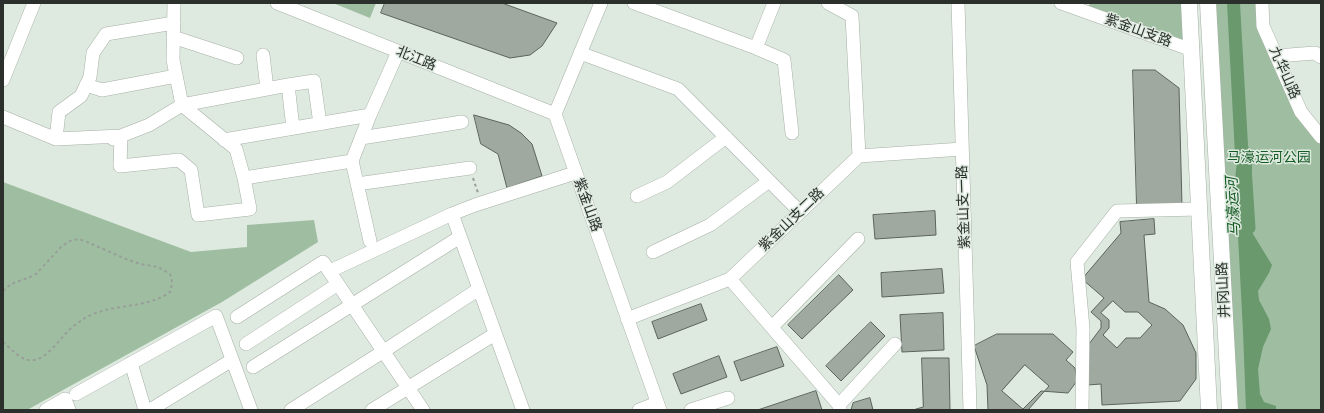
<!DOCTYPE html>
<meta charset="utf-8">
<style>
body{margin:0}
#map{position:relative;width:1324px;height:413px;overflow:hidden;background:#dee9df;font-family:Signika,sans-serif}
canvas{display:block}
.frame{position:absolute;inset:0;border:4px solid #2c302c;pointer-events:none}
</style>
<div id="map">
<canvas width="1324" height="413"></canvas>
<div class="frame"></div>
</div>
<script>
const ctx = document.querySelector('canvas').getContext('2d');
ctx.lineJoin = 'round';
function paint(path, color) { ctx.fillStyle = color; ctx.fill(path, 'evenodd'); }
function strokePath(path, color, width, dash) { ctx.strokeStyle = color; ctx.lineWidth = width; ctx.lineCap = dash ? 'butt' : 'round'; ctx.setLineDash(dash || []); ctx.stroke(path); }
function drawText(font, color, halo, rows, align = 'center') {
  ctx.font = font + ' Signika,"Noto Sans SC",sans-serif'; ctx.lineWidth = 3; ctx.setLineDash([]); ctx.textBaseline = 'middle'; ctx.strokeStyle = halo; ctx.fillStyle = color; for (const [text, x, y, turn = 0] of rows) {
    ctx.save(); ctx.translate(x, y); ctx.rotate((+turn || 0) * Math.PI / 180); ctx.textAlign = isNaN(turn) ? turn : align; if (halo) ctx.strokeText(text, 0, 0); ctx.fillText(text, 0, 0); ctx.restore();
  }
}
const green = new Path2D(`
 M333 3H376L370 18Z
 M1090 3H1182L1184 41 1089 6Z
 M1208 3H1262L1263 26 1321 137V410H1230Z
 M3 182 191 252 247 247V225L314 220 318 242 222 302 27 410H3Z`);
const water = new Path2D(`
 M1227 3H1240L1248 145 1252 162V172L1247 182 1249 215 1253 234 1272 265 1269 273 1258 291 1259 300 1269 319 1271 329 1263 347 1258 369 1260 394 1264 402 1276 406V410H1246L1243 332 1235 179 1237 162 1235 155Z`);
const canal = new Path2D(`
 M1246 167 1250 228`);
const building = new Path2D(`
 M385 3H502L557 23 542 46 530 55 510 58 381 13Z
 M1133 70H1155L1179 88 1182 206 1137 207Z
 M474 115 509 125 521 133 532 144 542 176 507 188 498 154 481 144Z
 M935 211 936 235 875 239 873 215Z
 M1154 219 1155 234 1144 235 1149 302 1165 309 1183 325 1196 353V379L1180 401 1102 405 1101 384 1088 385 1086 348 1101 328V321L1091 312 1104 298 1082 279 1121 233 1120 222Z
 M942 269 944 293 882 297 881 273Z
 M839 275 853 290 802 339 788 325Z
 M1113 301 1125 312H1138L1152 325 1140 338H1126L1117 348 1103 335 1109 328V320L1101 313Z
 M701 304 707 320 658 339 652 322Z
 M943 313 944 350 902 352 900 315Z
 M871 322 885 336 841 381 826 366Z
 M997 334H1053L1073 352 1066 360 1075 368 1077 381 1068 393 1041 391 1022 410H988L987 385 974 346Z
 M777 347 784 366 741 381 734 362Z
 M719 356 727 377 681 394 673 374Z
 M922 358H949L950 410H913L923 407Z
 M1025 365 1049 386 1028 410H1024L1002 391Z
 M816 391 822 410H758Z
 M870 398 873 410H851L853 403Z`);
const path = new Path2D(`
 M473 178 478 193
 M3 291 11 284 28 278 36 274 62 246 70 241 79 239 87 242 126 259 140 264 158 267 170 274 172 279 171 291C150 309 110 303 85 318 79 322 73 326 68 331 60 339 46 359 34 360 21 362 12 349 3 342`);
const minor = new Path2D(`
 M277 3 555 114
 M601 3 555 114 660 410
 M634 3 756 48 774 3
 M828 3 852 16 859 156
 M958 3 970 410
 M1061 3 1192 50
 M1262 3 1263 26 1301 112 1321 137
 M173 37 237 58
 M756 48 784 60 792 133
 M580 53 678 89 800 212
 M263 55 267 89
 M1276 56 1315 53 1321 57
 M3 80 34 3
 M86 85 102 90 176 76
 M288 85 314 81 320 124
 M370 115 352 161 370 241
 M3 117 56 139 121 136 120 166 179 160 191 170 198 215 250 209 244 178 236 149 182 105 173 60 174 3
 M361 138 462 122
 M56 139 59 112 81 96 90 77 93 53 106 34 174 23
 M113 139 149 125 182 105 288 85 293 128
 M224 140 370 115 398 52
 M244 178 352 161
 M357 184 470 168
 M637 196 667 182 726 137
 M452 214 523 410
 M653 252 710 225 769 181
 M330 271 452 214 475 205 575 173
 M730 279 839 405 840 410
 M237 317 323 262 423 410
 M627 319 730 279 859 156 962 149
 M772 327 858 239
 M246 344 338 284
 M131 363 145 410
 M253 367 460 237
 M76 394 216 316 251 410
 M839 405 895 344
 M46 410 65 399 69 410
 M150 410 232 360
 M291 410 384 351 479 289
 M372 410 495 334
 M639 410 657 403
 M691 410 728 398
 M1082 410 1083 328 1077 262 1117 211 1199 209`);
const major = new Path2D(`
 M1189 3 1209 410
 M1208 3 1230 410`);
const streetNames = [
 ["紫金山支路",1138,31,20],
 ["北江路",416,59,22],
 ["九华山路",1284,73,66],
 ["紫金山路",587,205,70],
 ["紫金山支一路",964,207,-92],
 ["紫金山支二路",792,220,-44],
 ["井冈山路",1224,290,-93]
];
const parkNames = [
 ["马濠运河公园",1269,158]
];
const waterNames = [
 ["马濠运河",1234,207,-93]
];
paint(green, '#9fbea1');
paint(water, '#6a996e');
strokePath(canal, '#6a996e', 11);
paint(building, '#9fa9a0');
strokePath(building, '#5b645c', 1);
strokePath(minor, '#a6b0a6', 14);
strokePath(major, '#a6b0a6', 17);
strokePath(path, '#979f98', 2, [3, 3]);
strokePath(minor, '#fff', 13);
strokePath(major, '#fff', 16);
drawText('14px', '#2c302c', '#dee9df', streetNames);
drawText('14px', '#155c24', '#dee9df', parkNames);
drawText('italic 15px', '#105820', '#dee9df', waterNames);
</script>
